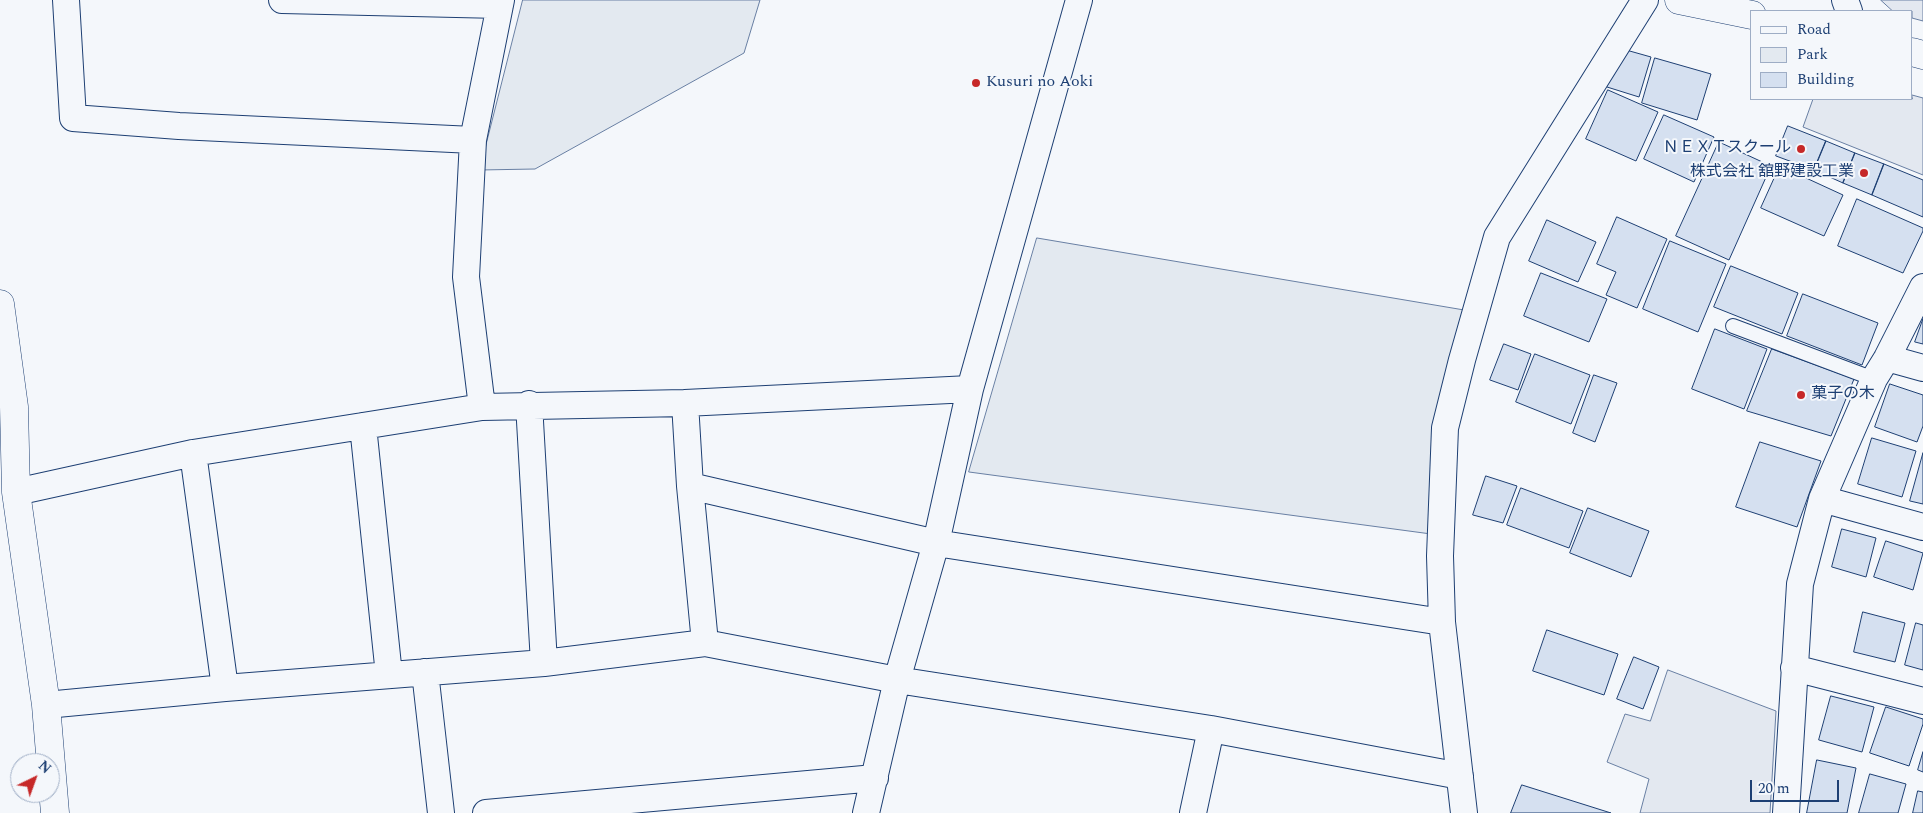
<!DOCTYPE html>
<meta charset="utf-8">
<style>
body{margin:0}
#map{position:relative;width:1923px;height:813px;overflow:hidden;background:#f4f7fb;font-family:Spectral,serif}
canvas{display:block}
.legend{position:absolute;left:1750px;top:10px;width:162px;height:90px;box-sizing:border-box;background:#f4f7fb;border:1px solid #9eadc5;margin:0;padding:6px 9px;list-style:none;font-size:15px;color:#1d3f73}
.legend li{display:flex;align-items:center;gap:10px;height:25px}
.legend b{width:25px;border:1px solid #9eadc5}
.north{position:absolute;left:10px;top:753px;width:50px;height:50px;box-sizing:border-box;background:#f4f7fb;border:1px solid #9eadc5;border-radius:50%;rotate:42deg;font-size:14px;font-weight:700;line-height:20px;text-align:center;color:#1d3f73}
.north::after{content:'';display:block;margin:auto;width:18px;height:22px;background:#c62828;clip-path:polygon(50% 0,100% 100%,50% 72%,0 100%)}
.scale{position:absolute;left:1750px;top:780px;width:89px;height:22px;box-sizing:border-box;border:2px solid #1d3f73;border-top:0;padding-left:6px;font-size:15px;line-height:18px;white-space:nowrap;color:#1d3f73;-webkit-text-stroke:4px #f4f7fb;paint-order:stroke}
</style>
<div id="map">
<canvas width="1923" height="813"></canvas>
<ul class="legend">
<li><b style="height:6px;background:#f4f7fb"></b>Road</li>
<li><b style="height:14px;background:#e3e9f0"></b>Park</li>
<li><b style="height:14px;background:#d5e0f0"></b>Building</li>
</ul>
<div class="north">N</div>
<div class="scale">20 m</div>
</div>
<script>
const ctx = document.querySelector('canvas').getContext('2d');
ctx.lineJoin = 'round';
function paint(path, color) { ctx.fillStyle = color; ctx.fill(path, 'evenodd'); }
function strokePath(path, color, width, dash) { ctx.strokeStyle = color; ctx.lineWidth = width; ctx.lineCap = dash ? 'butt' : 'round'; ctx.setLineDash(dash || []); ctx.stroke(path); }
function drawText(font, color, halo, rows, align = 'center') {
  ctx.font = font + ' Spectral,"Noto Sans JP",serif'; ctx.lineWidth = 4; ctx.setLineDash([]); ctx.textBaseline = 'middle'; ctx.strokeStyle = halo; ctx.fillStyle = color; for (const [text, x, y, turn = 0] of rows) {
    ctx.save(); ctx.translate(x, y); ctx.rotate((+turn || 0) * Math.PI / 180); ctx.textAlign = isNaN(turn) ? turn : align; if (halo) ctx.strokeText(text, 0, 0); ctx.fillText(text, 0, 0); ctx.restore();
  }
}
const green = new Path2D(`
 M523 0H760L744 53 535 169 480 170Z
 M1037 238 1476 312 1439 405 1446 536 969 472Z`);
const parking = new Path2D(`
 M1881 0H1923V21L1912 18V11H1893Z
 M1912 95 1923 98V175L1803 127 1813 99H1912Z
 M1668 670 1776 711 1770 813H1640L1649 779 1607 762 1625 714 1650 721Z`);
const building = new Path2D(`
 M1619 48 1651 57 1639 97 1607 87Z
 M1655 58 1711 74 1697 120 1642 103Z
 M1608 90 1658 112 1636 161 1586 139Z
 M1664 115 1714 137 1694 182 1644 159Z
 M1788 126 1826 141 1814 170 1776 156Z
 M1826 141 1855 153 1843 183 1814 170Z
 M1719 142 1771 166 1729 260 1676 236Z
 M1855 153 1884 164 1872 195 1843 183Z
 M1884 164 1923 180V217L1872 195Z
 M1780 166 1843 195 1824 236 1761 208Z
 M1857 199 1923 228V231L1903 273 1838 246Z
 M1617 217 1667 239 1637 308 1606 295 1616 272 1597 264Z
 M1547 220 1596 242 1578 282 1529 261Z
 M1670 241 1726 264 1698 332 1643 309Z
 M1731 266 1798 293 1782 334 1714 307Z
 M1541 273 1607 299 1589 342 1524 316Z
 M1803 294 1878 323 1862 365 1787 336Z
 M1923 319V344L1915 342Z
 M1715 329 1767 349 1744 409 1692 389Z
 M1504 344 1531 354 1518 390 1490 380Z
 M1772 349 1854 379 1831 436 1747 411Z
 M1535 354 1590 375 1571 424 1516 402Z
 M1594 375 1617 383 1595 442 1573 433Z
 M1890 384 1923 395V426L1917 442 1875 427Z
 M1872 438 1916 451 1902 497 1858 484Z
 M1760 442 1821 461 1797 527 1736 507Z
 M1923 453V504L1910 501Z
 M1486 476 1517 486 1503 523 1473 515Z
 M1521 488 1583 511 1569 548 1507 525Z
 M1588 508 1649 531 1631 577 1570 553Z
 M1842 529 1876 538 1866 577 1832 567Z
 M1886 541 1923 553 1913 590 1874 577Z
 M1863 612 1905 623 1895 662 1854 652Z
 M1916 623 1923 625V670L1905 665Z
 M1547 630 1618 654 1604 695 1533 671Z
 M1634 657 1659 667 1643 709 1617 699Z
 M1831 696 1874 707 1862 752 1819 740Z
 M1886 707 1923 719V724L1909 766 1870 753Z
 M1923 752V772L1918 770Z
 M1817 760 1856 768 1847 813H1807Z
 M1870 774 1906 784 1898 813H1859Z
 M1522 785 1611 813H1511Z
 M1918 791 1923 792V813H1913Z`);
const service = new Path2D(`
 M1733 326 1874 379`);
const minor = new Path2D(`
 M66 0 73 118 179 126 473 140
 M282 0 500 5
 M1845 0 1849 11
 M1887 358 1923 368
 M685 403 690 486
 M529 404 544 663
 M482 407 466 277 473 140 501 0
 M363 426 389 675
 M193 453 225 688
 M16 492 193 453 482 407 685 403 970 389
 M1822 499 1923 527
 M705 643 690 486 936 543 1442 622
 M1794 668 1923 701
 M425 672 441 813
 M46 705 225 688 544 663 705 643 897 680 1211 729 1460 776
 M486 813 875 778
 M866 813 897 680 936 543 970 389 1079 0
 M1193 813 1211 729
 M1464 813 1442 622 1440 556 1445 428 1462 360 1497 237 1645 0
 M1786 813 1800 584 1822 499 1874 379 1887 358 1923 287`);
const tertiary = new Path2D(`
 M1679 0 1752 15
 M1912 52 1923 55
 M0 304 14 407 16 492 46 705 55 813`);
const markers = [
 [976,83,5,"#c62828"],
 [1801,149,5,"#c62828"],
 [1864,173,5,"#c62828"],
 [1801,395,5,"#c62828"]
];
const poiNames = [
 ["Kusuri no Aoki",986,83],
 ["ＮＥＸＴスクール",1791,149,"right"],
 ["株式会社 舘野建設工業",1854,173,"right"],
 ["菓子の木",1811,395]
];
paint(green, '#e3e9f0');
strokePath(green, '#687fa3', 1);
paint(parking, '#e3e8f0');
strokePath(parking, '#687fa3', 1);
paint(building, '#d5e0f0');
strokePath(building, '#1d3f73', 1);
strokePath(service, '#1d3f73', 16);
strokePath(minor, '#1d3f73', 28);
strokePath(tertiary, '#1d3f73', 29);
strokePath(service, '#f4f7fb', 14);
strokePath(minor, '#f4f7fb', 26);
strokePath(tertiary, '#f4f7fb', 28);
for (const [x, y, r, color] of markers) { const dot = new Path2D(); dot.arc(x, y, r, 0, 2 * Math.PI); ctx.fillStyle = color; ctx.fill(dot); strokePath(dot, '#f4f7fb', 2); }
drawText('16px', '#1d3f73', '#f4f7fb', poiNames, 'left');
</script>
